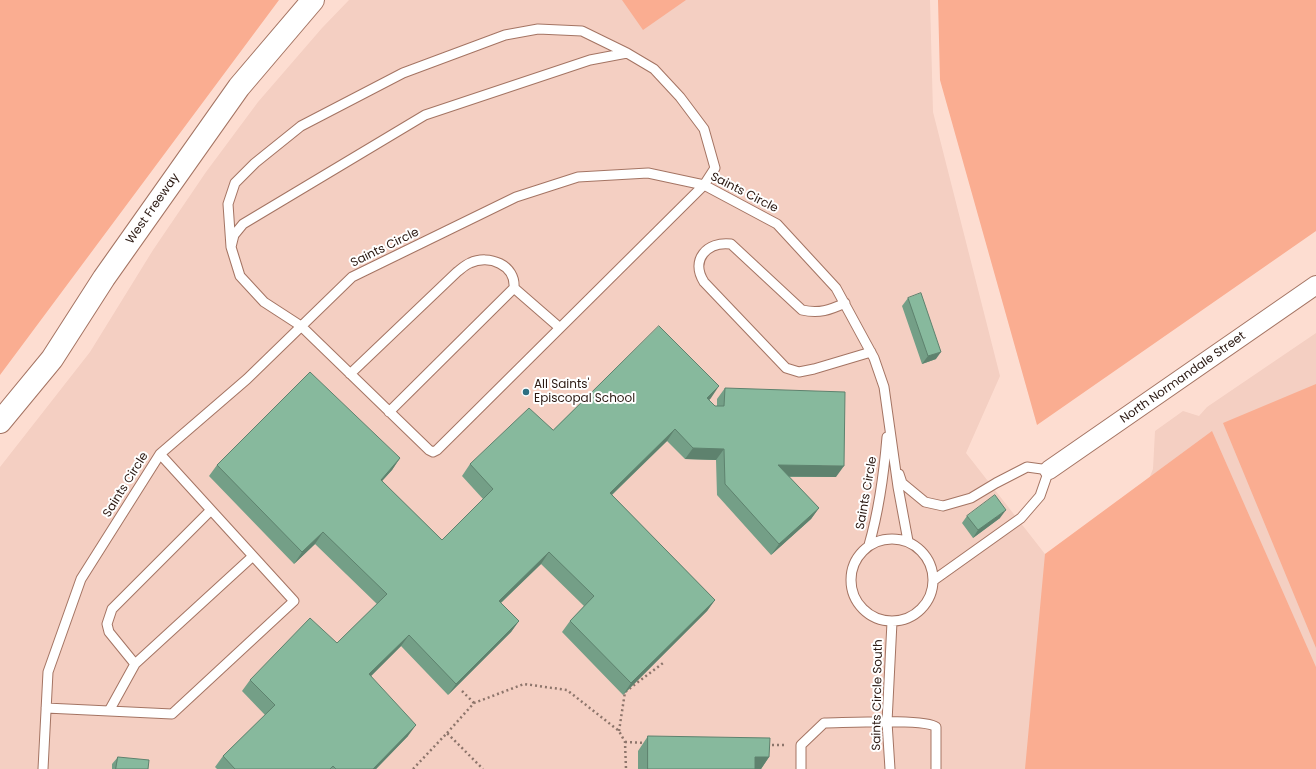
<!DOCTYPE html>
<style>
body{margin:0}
canvas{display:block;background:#fdddd1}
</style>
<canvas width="1316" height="769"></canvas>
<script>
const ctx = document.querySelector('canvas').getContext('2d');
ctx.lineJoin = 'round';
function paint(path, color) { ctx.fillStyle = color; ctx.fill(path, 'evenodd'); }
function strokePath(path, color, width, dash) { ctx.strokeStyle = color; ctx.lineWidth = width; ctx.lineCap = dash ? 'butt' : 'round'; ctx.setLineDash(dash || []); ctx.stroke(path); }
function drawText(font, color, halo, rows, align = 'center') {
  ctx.font = font + ' Poppins,sans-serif'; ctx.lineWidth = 4; ctx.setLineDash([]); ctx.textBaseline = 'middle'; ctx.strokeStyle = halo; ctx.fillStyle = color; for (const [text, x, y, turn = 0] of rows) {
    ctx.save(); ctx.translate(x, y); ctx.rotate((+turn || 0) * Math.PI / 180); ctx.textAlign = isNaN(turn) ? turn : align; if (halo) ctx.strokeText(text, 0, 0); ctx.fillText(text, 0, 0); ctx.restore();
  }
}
const built = new Path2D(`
 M349 0H930L933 112 1000 376 966 453 1045 554 1087 531 1146 486 1153 469 1155 431 1183 411 1199 416 1207 407 1316 333V769H0V467L90 352 153 250 206 172 258 102 322 28Z`);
const green = new Path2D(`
 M0 0H279L0 375Z
 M622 0H686L643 30Z
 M938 0H1316V231L1037 425 940 80Z
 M1316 384V648L1223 423Z
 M1212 431 1316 667V769H1025L1045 554Z`);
const path = new Path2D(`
 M462 691 474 703
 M619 731 625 692 663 663
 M447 733 474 703 524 684 567 690 619 731 625 742 626 769
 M625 742 646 743
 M767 745H786
 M413 769 447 733 483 769`);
const lane = new Path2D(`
 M231 247 228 204 235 183 255 163 301 126 403 73 505 35 538 29 582 31 627 53 654 69 680 97 704 129 715 168 704 185 437 450 433 452 429 450 301 326 264 302 240 276 231 247 234 235 243 224 425 115 590 60 627 53
 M514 288 560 328
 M845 303C830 310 819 314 802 310L731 244C707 241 690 260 704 282L786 368 799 372 814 369 871 352
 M350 374 457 272C461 269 465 265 470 263 489 254 516 265 514 288L389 412
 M899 474 902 483 925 502 943 506 971 498 996 483 1027 467 1049 470 1040 496 1021 518 934 580
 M851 580a41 41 0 1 1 82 0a41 41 0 1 1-82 0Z
 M869 545C879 510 884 473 887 437
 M135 664 109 632 107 624 112 609 211 510
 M46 708 172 714 294 601 160 454
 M109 711 135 664 253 556
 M43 769 48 672 81 579 160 454 247 379 352 277 516 197 578 177 648 173 704 185 777 224 836 288 874 358 884 387 898 487 908 541
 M801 769V745L824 723C843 723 925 718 936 727V769
 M890 769 887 722 892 622`);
const street = new Path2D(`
 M1049 470 1316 285`);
const secondary = new Path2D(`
 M0 422 52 359 104 278 239 87 313 0`);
const wall = new Path2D(`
 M908 298 936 359 922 364 902 306Z
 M725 388 836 477H789L819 508 811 519 771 555 717 495 716 460 685 459 667 441 612 495 715 600 707 611 623 695 562 632 570 621 584 606 541 564 501 603 519 621 511 632 448 695 401 646 371 676 408 736 376 769H217L215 767 223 756 265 715 242 691 250 680 337 643 377 604 315 544 294 564 209 476 217 465 400 458 392 470 382 481 442 540 483 499 462 476 470 464 553 430 711 398 709 400 715 406H717V399Z
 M967 516 1000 518 973 538 962 523Z
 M648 736 769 757 761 769H638V751Z
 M118 757 148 769H112V764Z`);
const shadedWall = new Path2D(`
 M941 352 936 359 922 364 928 356Z
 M719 386 711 398 699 410 707 398Z
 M675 429 667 441 602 504 610 493Z
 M693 448 724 449 716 460 685 459Z
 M400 458 392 470 373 491 381 480Z
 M778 465 844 466 836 477 770 476Z
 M819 508 811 519 771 555 779 544Z
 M1006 510 1000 518 973 538 978 530Z
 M323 532 315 544 294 564 302 552Z
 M549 552 541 564 491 612 499 601Z
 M715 600 707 611 623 695 631 683Z
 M519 621 511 632 448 695 456 684Z
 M409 635 401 646 361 686 369 674Z
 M416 725 408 736 376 769H373Z
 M755 757H769L761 769H747Z`);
const building = new Path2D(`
 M921 293 941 352 928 356 908 298Z
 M659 326 719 386 707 398 715 406H724L725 388 845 392 844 466 778 465 819 508 779 544 725 484 724 449 693 448 675 429 610 493 715 600 631 683 570 621 594 596 549 552 499 601 519 621 456 684 409 635 369 674 416 725 373 769H336L333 766 330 769H235L223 756 275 705 250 680 310 618 337 643 387 594 323 532 302 552 217 465 310 372 400 458 381 480 442 540 493 489 470 464 529 408 553 430Z
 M995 495 1006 510 978 530 967 516Z
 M648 736 770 738 769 757H755V769H648Z
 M118 757 149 760 148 769H116Z`);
const markers = [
 [526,392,4,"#2e6f82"]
];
const streetNames = [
 ["Saints Circle",744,193,27],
 ["West Freeway",153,209,-55],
 ["Saints Circle",385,248,-26],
 ["North Normandale Street",1183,378,-35],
 ["Saints Circle",126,485,-58],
 ["Saints Circle",867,493,-80],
 ["Saints Circle South",878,695,-89]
];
const poiNames = [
 ["All Saints'",534,385],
 ["Episcopal School",534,399]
];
paint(built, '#f4cfc2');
paint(green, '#faad91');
strokePath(lane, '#a47463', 11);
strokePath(street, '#a47463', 20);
strokePath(secondary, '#a47463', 24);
strokePath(path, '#8d756b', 2.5, [2, 3]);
strokePath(lane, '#fff', 9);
strokePath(street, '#fff', 18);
strokePath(secondary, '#fff', 22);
paint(wall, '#749f87');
paint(shadedWall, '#5e826e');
paint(building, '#87b99d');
strokePath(building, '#5e826e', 1);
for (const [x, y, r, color] of markers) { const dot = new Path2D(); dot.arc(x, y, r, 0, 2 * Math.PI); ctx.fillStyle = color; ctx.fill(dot); strokePath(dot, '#fff', 1.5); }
drawText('12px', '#2b1912', '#fff', streetNames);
drawText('12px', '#2b1912', '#fff', poiNames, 'left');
</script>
